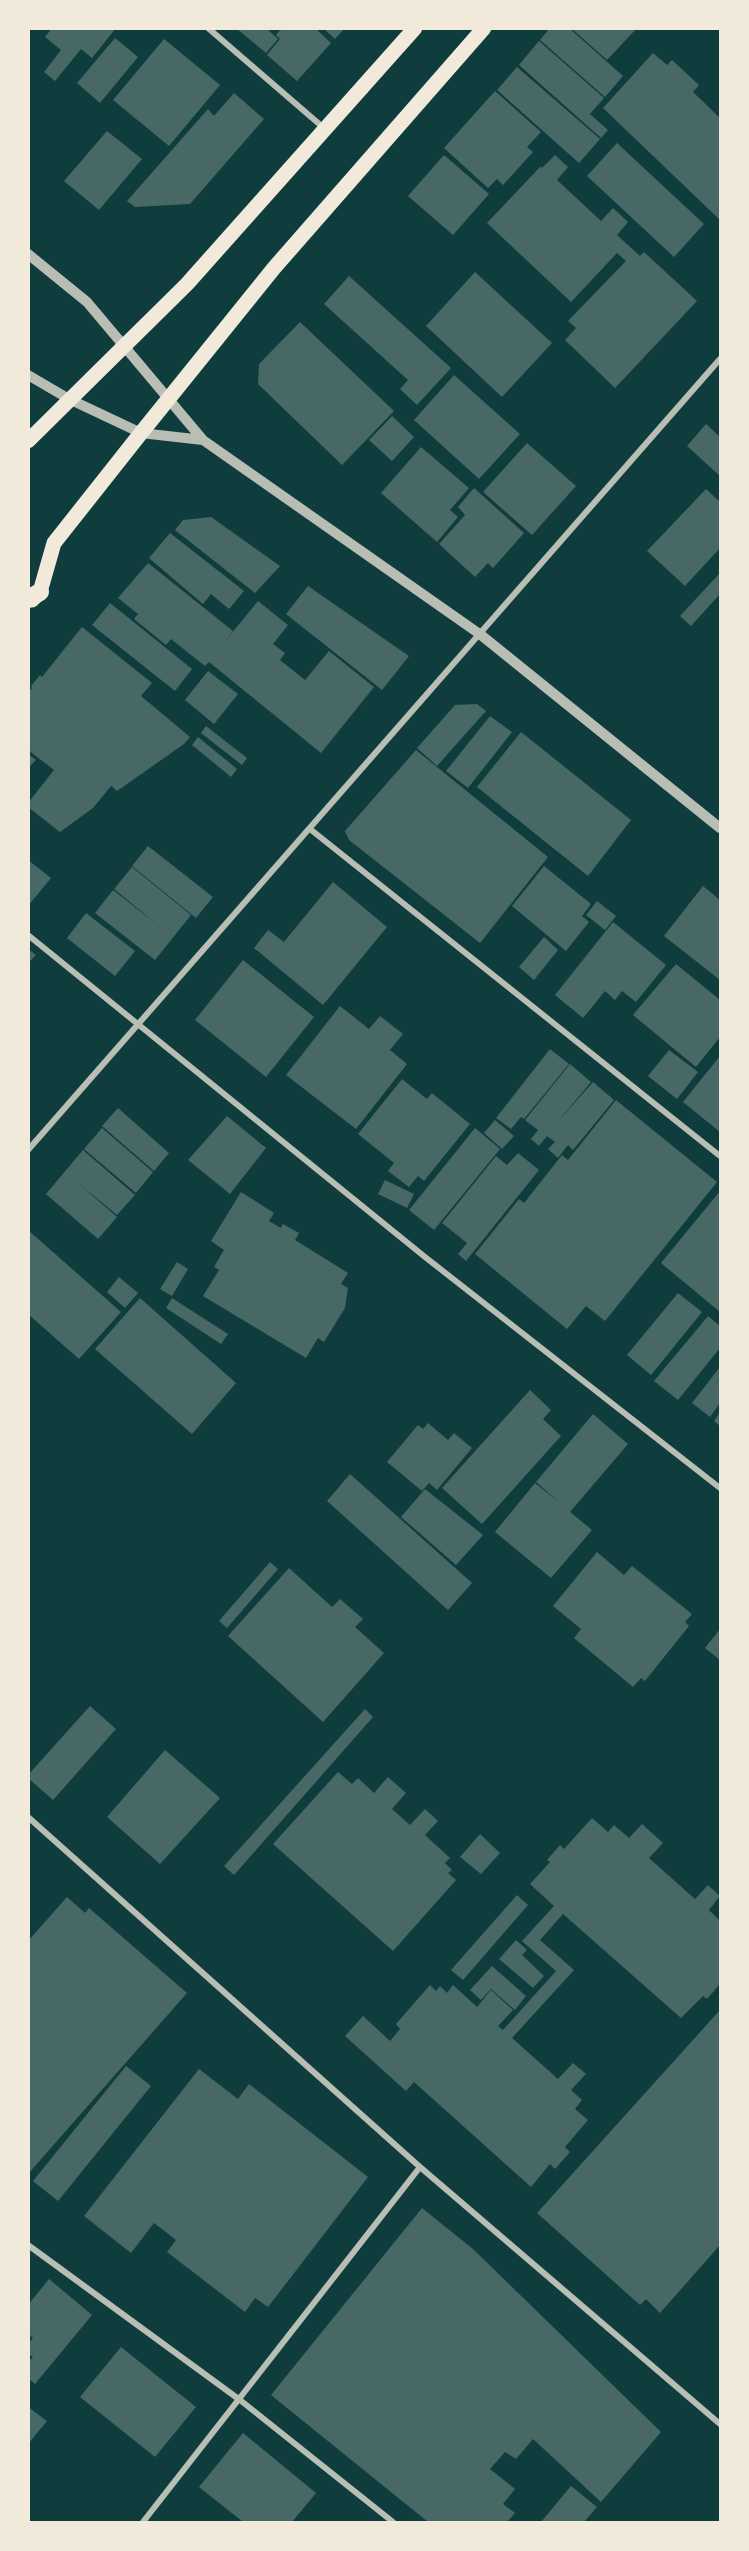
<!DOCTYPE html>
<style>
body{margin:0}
#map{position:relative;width:749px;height:2551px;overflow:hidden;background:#0f3d3e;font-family:Roboto,sans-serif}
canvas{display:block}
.frame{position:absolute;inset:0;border:30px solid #f1e9da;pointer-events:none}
</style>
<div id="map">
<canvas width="749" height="2551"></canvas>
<div class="frame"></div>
</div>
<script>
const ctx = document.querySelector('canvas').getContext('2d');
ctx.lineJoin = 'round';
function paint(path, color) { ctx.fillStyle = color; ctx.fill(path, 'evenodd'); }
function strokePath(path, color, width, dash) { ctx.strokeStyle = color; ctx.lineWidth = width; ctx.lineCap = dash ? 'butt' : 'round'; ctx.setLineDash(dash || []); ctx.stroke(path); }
const building = new Path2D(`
 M52 28H116L92 58 81 49 55 81 44 72 61 50 45 37Z
 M236 28H266L278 39 266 53Z
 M282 28H315L331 43 297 81 267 55 280 39 276 35Z
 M323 28H345L335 39Z
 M550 28H569L623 76 605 97 540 40Z
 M571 28H637L607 60Z
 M115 38 138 57 100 103 77 83Z
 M164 39 220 85 169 146 113 100Z
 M539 41 604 98 590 114 608 130 601 138 519 65Z
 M653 53 667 65 672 60 699 85 693 92 720 118V220L603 108Z
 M517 67 600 139 579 163 497 90Z
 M495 91 541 132 527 147 533 152 503 185 497 179 488 188 444 148Z
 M234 93 264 119 190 204 135 207 127 201 208 109 214 116Z
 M107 131 142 159 99 210 64 181Z
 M617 143 704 224 674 257 587 176Z
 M444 155 489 194 453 235 408 196Z
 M555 155 568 167 557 180 601 221 613 208 628 222 617 235 640 256 644 252 697 301 615 388 565 340 576 328 568 321 626 261 617 253 571 302 487 223 541 166 542 168Z
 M475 272 552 343 502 397 426 326Z
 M349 276 451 368 417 405 400 389 408 380 324 304Z
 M300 322 394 411 342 465 258 384 259 364Z
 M454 375 520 434 479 479 414 420Z
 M392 416 414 437 392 461 369 440Z
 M706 424 720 437V476L687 446Z
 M527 443 576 486 532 535 483 492Z
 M421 447 469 488 450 510 458 517 437 542 381 493Z
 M474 488 524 533 493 568 488 563 475 577 439 544 465 515 458 507Z
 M706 489 720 502V548L685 586 647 551Z
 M211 517 280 566 255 593 175 530 183 520Z
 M170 533 244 591 229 609 211 594 203 604 149 558Z
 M148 563 233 631 218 650 258 601 288 625 273 644 285 653 280 660 305 680 329 651 374 687 321 753 209 662 205 666 171 639 166 645 134 619 138 614 118 598Z
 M720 573V594L691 626 680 616Z
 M308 586 409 656 382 690 286 614Z
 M110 603 192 669 175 691 92 625Z
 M82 627 152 683 141 696 190 737 184 744 117 791 111 786 93 808 60 832 28 807V803L54 770 28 750V693L32 688 31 686 40 675 42 677Z
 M208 671 238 694 214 724 185 700Z
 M477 704 486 711 437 766 417 748 455 705Z
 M490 716 512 732 468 788 446 771Z
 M206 726 247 758 242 765 201 733Z
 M521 732 631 820 588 876 477 787Z
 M198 737 237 769 231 777 192 745Z
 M416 750 548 857 480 943 349 840 345 831Z
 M28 754 36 760 28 768Z
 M148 846 213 897 196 918 132 866Z
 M28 860 51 878 28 906Z
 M544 866 591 904 582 916 589 922 566 951 512 906Z
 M132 867 191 915 155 960 95 913 113 890 159 926 114 889Z
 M333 882 387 927 323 1005 254 948 268 930 284 942Z
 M703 886 720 900V980L664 936Z
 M597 901 616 916 605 930 586 915Z
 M86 913 135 951 115 976 67 938Z
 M613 922 666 965 636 1002 622 991 615 1000 605 991 583 1018 555 995Z
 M544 937 558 950 534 980 519 967Z
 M28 949 36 955 28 963Z
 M243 960 314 1017 266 1077 195 1020Z
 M676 964 720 1000V1037L696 1067 633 1015Z
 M340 1006 369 1029 380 1016 403 1034 390 1050 407 1064 356 1129 286 1075Z
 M550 1049 569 1064 524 1119 521 1117 511 1129 496 1118Z
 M669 1050 698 1072 677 1099 648 1076Z
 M720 1056V1132L683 1102Z
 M570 1064 591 1082 556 1124 593 1082 614 1100 573 1150 568 1145 558 1158 548 1149 555 1142 547 1136 539 1146 531 1139 538 1130 525 1120Z
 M402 1079 427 1099 432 1093 470 1124 424 1181 418 1176 409 1187 388 1171 394 1163 358 1134Z
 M616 1100 717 1182 605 1321 586 1306 567 1329 475 1254 519 1199 524 1203 562 1155 568 1160Z
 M118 1108 169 1153 154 1171 102 1126Z
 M227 1116 266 1148 230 1194 188 1160Z
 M495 1120 514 1136 502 1149 484 1133Z
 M102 1128 153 1172 136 1193 84 1149Z
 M475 1128 500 1149 434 1230 409 1210Z
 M83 1150 135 1195 117 1215 77 1182 117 1217 98 1239 46 1194Z
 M518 1153 539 1170 466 1261 458 1254 467 1243 442 1223 496 1156 507 1165Z
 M385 1180 414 1194 407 1208 378 1194Z
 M720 1191V1312L661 1263Z
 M241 1192 274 1213 269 1221 281 1228 283 1224 299 1233 295 1240 348 1273 341 1284 348 1288 345 1308 324 1342 318 1338 306 1358 203 1296 219 1270 214 1267 224 1250 211 1241Z
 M28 1230 121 1312 79 1359 28 1314Z
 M177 1262 188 1269 172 1296 160 1289Z
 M119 1277 138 1293 125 1308 107 1292Z
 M678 1293 702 1312 651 1375 627 1355Z
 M140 1298 236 1383 192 1434 95 1349Z
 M172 1298 228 1334 221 1344 166 1308Z
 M708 1316 720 1326V1348L678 1400 654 1381Z
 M720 1367V1403L710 1417 692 1403Z
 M530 1390 551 1410 543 1419 561 1436 482 1524 442 1488Z
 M720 1412V1426L714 1421Z
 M593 1414 628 1444 570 1512 592 1530 551 1578 495 1532 535 1483 559 1502 536 1482Z
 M428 1423 448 1440 454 1433 472 1448 437 1490 429 1483 422 1491 387 1462 418 1425 423 1429Z
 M350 1474 472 1583 448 1610 327 1501Z
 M425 1489 483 1535 456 1565 401 1517Z
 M597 1552 624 1575 632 1566 692 1614 685 1622 689 1626 645 1681 641 1678 633 1687 574 1638 581 1629 553 1606Z
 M270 1562 278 1569 227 1628 219 1621Z
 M289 1568 332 1607 340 1599 363 1619 355 1627 384 1653 323 1722 228 1636Z
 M720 1629V1660L705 1648Z
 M90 1706 116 1729 53 1800 28 1778V1775Z
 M365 1709 373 1717 234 1875 224 1866Z
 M165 1750 220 1798 160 1864 107 1817Z
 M338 1772 352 1784 358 1778 374 1793 388 1777 406 1793 392 1809 410 1825 425 1809 438 1821 425 1835 450 1858 445 1863 452 1870 448 1873 456 1880 393 1951 273 1844Z
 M592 1818 608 1832 614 1825 629 1838 642 1824 663 1843 649 1858 695 1899 708 1885 720 1896 709 1910 720 1921V1984L707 1999 703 1996 681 2018 563 1914 540 1940 574 1970 512 2038 558 2079 573 2063 586 2074 571 2090 582 2100 575 2109 588 2120 565 2147 570 2152 555 2169 550 2164 531 2187 414 2082 406 2091 345 2036 363 2016 390 2041 400 2029 396 2024 430 1985 436 1991 440 1986 447 1993 453 1985 477 2007 491 1990 513 2010 498 2026 503 2030 556 1971 522 1941 554 1906 530 1884 550 1862 547 1860 560 1845 564 1849Z
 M480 1834 500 1853 481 1874 460 1857Z
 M517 1895 528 1905 463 1980 451 1970Z
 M67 1897 85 1913 89 1908 187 1993 28 2174V1941Z
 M516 1940 527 1950 522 1955 544 1976 533 1988 499 1959Z
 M492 1966 526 1996 515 2010 491 1989 481 2000 470 1990Z
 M720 2010V2245L660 2313 646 2299 640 2305 537 2213Z
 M126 2066 151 2086 58 2201 33 2181Z
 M199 2069 238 2099 249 2084 368 2177 268 2307 255 2298 245 2312 167 2252 176 2240 154 2223 131 2253 84 2216Z
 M422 2208 473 2249 661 2432 601 2502 533 2439 516 2459 505 2452 490 2469 515 2489 503 2504 515 2513 507 2522H428L271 2395Z
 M49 2279 92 2315 35 2384 28 2378V2362L33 2357 28 2354V2344L33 2338 28 2334V2305Z
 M121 2347 196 2407 155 2457 80 2397Z
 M28 2407 47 2421 28 2444Z
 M243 2433 316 2493 292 2522H243L199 2487Z
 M571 2486 597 2507 584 2522H541Z`);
const minor = new Path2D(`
 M208 28 325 129
 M310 829 720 1156
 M28 935 425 1257 720 1488
 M28 1150 720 359
 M28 1817 420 2167 720 2424
 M28 2245 240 2400 393 2522
 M143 2522 420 2167`);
const tertiary = new Path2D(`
 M28 254 87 302 203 440 481 635 720 828
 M28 375 69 399 141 433 203 440`);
const primary = new Path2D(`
 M28 441 187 284 415 28
 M32 600 40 592 54 543 141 433 274 268 484 28`);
const motorway = new Path2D(`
 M28 599 40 592`);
paint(building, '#486865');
strokePath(minor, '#b8beb3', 6);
strokePath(tertiary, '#b8beb3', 10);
strokePath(primary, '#f1e9da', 15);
strokePath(motorway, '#f1e9da', 18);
</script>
